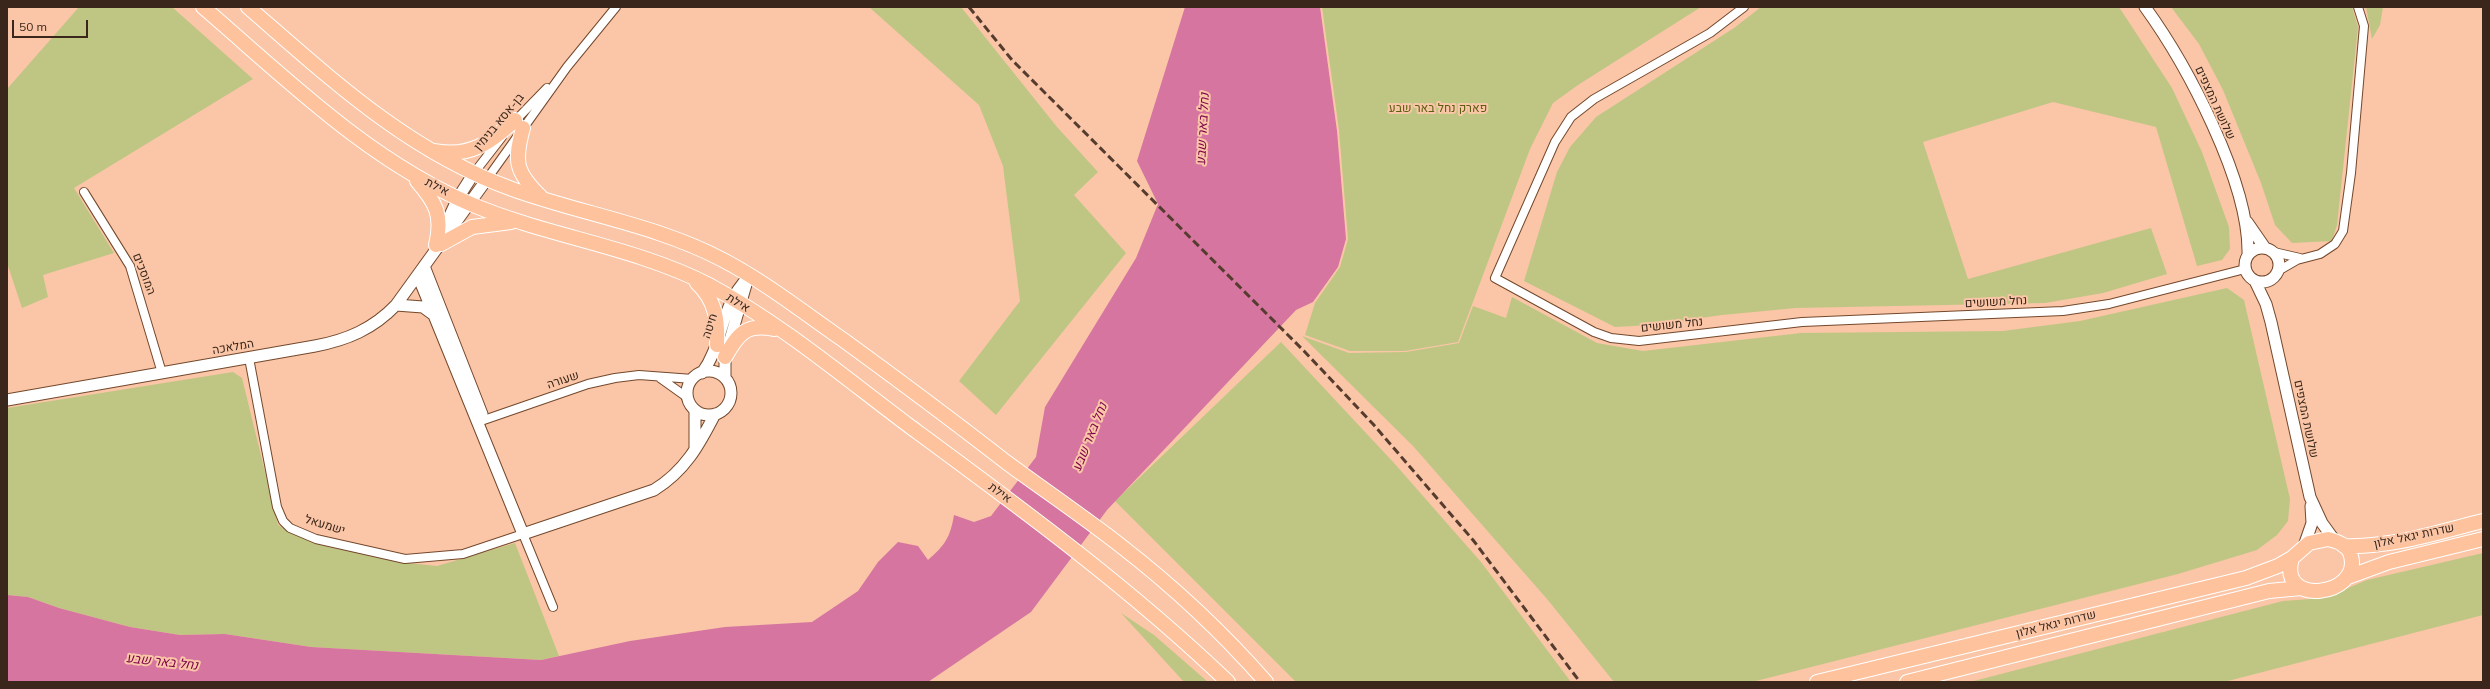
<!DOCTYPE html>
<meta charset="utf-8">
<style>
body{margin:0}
#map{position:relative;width:2490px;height:689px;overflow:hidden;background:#fac6a7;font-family:Mulish,sans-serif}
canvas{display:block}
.frame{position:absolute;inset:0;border:8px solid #3a261a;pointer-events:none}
.scale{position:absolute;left:12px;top:20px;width:76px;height:18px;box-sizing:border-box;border:2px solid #3a261a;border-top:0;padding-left:5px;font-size:12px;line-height:14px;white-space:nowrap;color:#3a261a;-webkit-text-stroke:3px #fac6a7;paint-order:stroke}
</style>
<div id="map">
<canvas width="2490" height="689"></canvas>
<div class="frame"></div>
<div class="scale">50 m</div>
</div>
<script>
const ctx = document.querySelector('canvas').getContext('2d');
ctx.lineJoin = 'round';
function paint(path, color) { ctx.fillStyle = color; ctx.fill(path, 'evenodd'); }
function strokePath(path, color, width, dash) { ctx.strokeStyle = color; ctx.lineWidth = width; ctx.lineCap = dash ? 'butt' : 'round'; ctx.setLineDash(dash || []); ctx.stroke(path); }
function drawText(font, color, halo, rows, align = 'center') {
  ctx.font = font + ' Mulish,Heebo,sans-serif'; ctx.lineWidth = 4; ctx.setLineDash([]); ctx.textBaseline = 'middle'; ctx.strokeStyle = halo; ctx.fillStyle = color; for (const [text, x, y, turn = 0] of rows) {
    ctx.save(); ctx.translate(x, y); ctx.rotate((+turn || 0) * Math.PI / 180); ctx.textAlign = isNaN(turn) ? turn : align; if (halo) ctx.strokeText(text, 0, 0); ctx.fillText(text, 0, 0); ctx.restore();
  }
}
const green = new Path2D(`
 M79 7H172L253 79 74 188 114 253 43 275 48 297 22 308 7 263V89Z
 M869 7H961L1057 127 1098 172 1074 195 1126 253 996 415 959 381 1020 301 1003 166 979 105Z
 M1322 7H1701L1578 85 1553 103 1530 149 1458 342 1405 351H1350L1305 335 1315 303 1340 267 1348 239 1339 130Z
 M1761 7H2119L2172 88 2202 152 2229 227 2230 249 2222 260 2197 266 2156 127 2053 102 1923 142 1968 279 2151 228 2167 274 2103 293 2045 303 1796 308 1722 315 1652 325 1615 327 1524 281 1557 172 1570 147 1596 117 1734 28Z
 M2171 7H2352L2358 27 2337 225 2332 241 2292 243 2275 225 2261 183 2223 90 2199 44Z
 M2366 7H2383L2380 25 2372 39Z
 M2227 288 2244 300 2290 499 2288 521 2277 535 2257 550 2178 574 1752 682H1614L1547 599 1413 446 1302 336 1349 353 1406 352 1459 343 1473 306 1506 318 1512 297 1597 343 1643 351 1801 333 2003 331 2080 321Z
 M1281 342 1394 463 1481 562 1571 682H1296L1115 501Z
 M233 372 242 378 278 525 320 545 408 563 437 566 515 543 559 656 541 660 311 647 225 634 180 635 130 627 59 608 28 597 7 595V408Z
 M2483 553V615L2224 682H1970L2283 601 2324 598 2367 580Z
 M1121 613 1154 635 1208 682H1184Z`);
const water = new Path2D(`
 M1185 7H1320L1337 131 1346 239 1338 267 1313 302 1296 310 1107 510 1031 612 928 682H7V595L28 597 59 608 130 627 180 635 225 634 311 647 541 660 630 641 725 627 812 622 858 591 878 562 898 542 918 546 928 560C945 545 950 538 954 515L974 522 991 516 1036 457 1045 407 1136 258 1158 204 1137 161Z`);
const minor = new Path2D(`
 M1744 7 1710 33 1594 99 1571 117 1555 142 1495 278 1594 332 1611 338 1639 341 1802 322 2063 311 2109 304 2245 269
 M513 123 547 88
 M474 173 502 137
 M487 179 567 67 616 7
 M84 192 130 266 162 373
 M2274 252 2300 258
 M2278 271 2297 260 2320 254 2335 244 2343 231 2351 173 2364 26 2358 7
 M249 358 277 507 283 521 290 528 316 539 405 559 463 554 523 534 553 607
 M660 378 688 398
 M478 422 588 384 615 378 639 375 693 379`);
const tertiary = new Path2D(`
 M2145 7C2187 65 2250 183 2248 255
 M2247 222 2265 248
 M440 237 458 198 474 173
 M2245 265a17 17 0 1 1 34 0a17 17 0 1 1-34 0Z
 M424 266 482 414
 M418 276 523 534 654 490C685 471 699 445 715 414
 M2255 281 2266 304 2271 322 2310 497 2322 523 2335 541
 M396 305 423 307 434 315
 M687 393a22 22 0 1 1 44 0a22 22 0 1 1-44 0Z
 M702 373C719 350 720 323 733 298 737 290 744 283 749 275
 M725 378V357L747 281
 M7 400 315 346C347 340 373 329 396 305L487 179
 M695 448V410
 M2304 546 2312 523 2311 506`);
const trunk = new Path2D(`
 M203 7C288 80 369 161 473 205 550 237 635 247 709 285 780 323 844 377 908 425 1018 506 1129 587 1228 682
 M248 7C330 78 407 151 512 189 581 214 657 225 723 260 765 282 803 312 842 339 897 379 952 420 1006 462 1044 490 1084 517 1121 546 1174 587 1222 632 1266 682
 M523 128C514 161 515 172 541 197
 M435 151C470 158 491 142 515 120
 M417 181C436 203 443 215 436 245
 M441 244 472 227 511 222
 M697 283C716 301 718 320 717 345
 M725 357C738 334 746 323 774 329
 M2328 539C2337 541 2349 546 2351 556 2362 596 2277 608 2292 558L2309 543Z
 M2344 546C2391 548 2438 532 2483 521
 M2348 577 2389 562 2483 539
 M1817 682 2246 578 2278 566 2292 558
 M1907 682 2269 591 2301 588`);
const rail = new Path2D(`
 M969 7 1012 60 1304 351 1373 424 1473 540 1580 682`);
const streetNames = [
 ["שלושת המצפים",2215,103,65],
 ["בן-אסא בנימין",499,122,-50],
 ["אילת",437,187,27],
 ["המוסכים",144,274,69],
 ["נחל משושים",1996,302,-3],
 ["אילת",738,303,32],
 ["נחל משושים",1672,325,-6],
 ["חיטה",710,326,-72],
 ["המלאכה",233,347,-10],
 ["שעורה",563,380,-19],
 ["שלושת המצפים",2306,419,78],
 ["אילת",1000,493,36],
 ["ישמעאל",325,525,17],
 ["שדרות יגאל אלון",2414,536,-12],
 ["שדרות יגאל אלון",2056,624,-14]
];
const parkNames = [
 ["פארק נחל באר שבע",1438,108]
];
const waterNames = [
 ["נחל באר שבע",1203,129,-87],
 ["נחל באר שבע",1090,437,-68],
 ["נחל באר שבע",162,662,6]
];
paint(green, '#bfc683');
paint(water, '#d675a0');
strokePath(minor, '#74482c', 10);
strokePath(tertiary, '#74482c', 13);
strokePath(trunk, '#fff', 16);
strokePath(minor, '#fff', 8);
strokePath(tertiary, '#fff', 11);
strokePath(trunk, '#fec29c', 14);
strokePath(rail, '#553c2e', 3, [8, 4]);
drawText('12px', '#3a261a', '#fac6a7', streetNames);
drawText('12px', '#595d0e', '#fac6a7', parkNames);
drawText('italic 13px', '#7c004a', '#fac6a7', waterNames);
</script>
